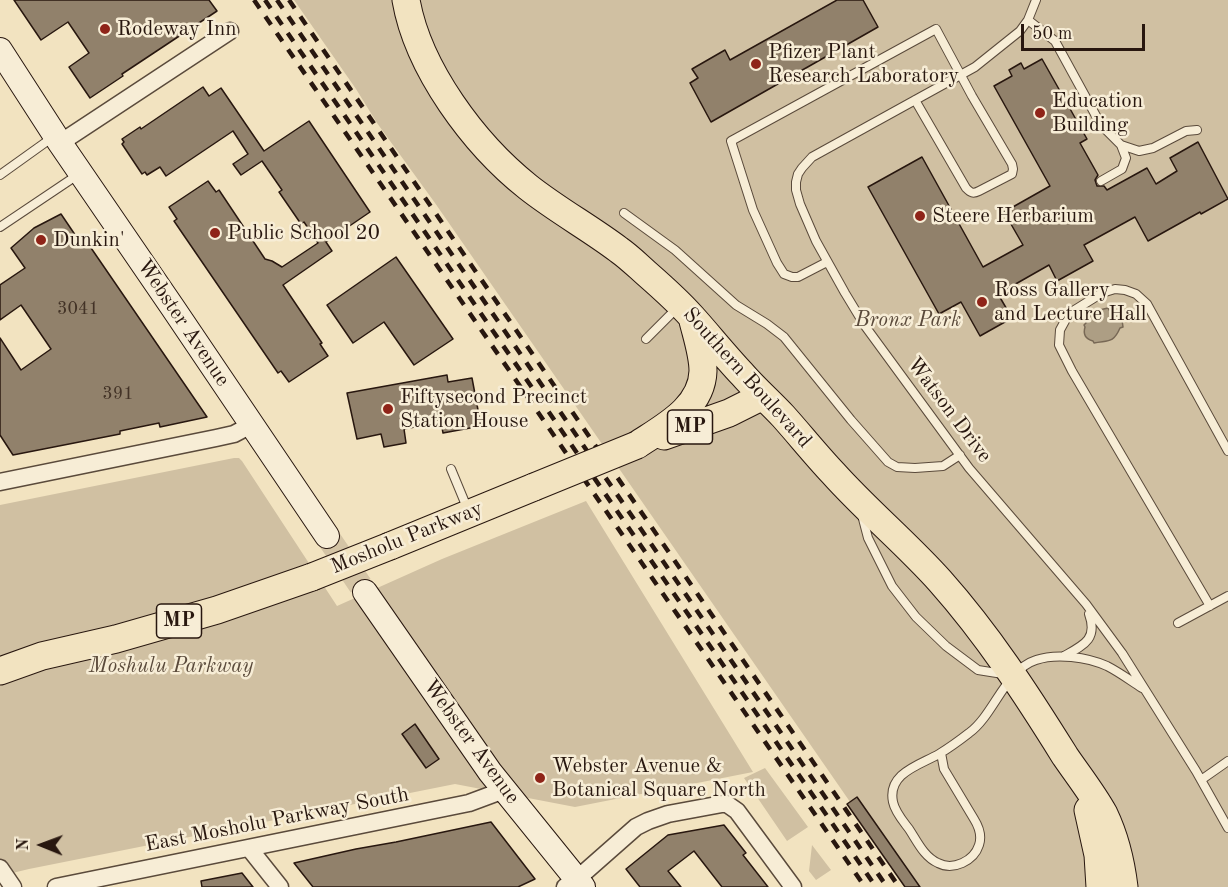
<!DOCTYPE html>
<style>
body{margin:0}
#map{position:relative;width:1228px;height:887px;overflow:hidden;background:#f2e3c0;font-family:"Old Standard TT",serif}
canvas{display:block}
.north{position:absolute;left:12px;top:815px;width:60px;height:60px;-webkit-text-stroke:4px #f7edd6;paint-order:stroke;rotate:271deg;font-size:16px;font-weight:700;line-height:24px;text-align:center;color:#28170f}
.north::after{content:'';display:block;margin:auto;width:21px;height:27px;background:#28170f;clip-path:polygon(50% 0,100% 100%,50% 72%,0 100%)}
.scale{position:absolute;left:1021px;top:24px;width:124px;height:27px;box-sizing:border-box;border:3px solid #28170f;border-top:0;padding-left:8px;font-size:18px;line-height:21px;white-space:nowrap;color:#28170f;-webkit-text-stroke:4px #f7edd6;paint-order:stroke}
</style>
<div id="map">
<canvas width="1228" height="887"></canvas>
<div class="north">N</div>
<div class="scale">50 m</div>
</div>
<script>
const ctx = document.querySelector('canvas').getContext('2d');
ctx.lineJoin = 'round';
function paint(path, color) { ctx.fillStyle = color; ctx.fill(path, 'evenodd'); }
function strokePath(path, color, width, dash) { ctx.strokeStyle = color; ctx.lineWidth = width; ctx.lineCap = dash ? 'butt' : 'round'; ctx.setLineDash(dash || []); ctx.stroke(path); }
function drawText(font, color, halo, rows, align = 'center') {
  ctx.font = font + ' "Old Standard TT",serif'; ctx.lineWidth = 5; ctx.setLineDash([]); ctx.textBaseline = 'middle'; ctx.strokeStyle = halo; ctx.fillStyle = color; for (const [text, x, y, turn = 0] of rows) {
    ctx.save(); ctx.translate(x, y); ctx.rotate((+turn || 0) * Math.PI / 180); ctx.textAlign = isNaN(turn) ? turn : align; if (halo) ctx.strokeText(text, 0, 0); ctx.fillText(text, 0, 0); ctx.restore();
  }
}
const green = new Path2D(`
 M294 0H1228V887H909L435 203 377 123 356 89Z
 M234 458H239L242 461 337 606 442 559 586 501 753 772 575 807 455 784 29 869 0 876V505Z
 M765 768 808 827 787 841 744 778Z
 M812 845 831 870 816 880 809 871Z`);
const water = new Path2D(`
 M1108 308 1109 310 1113 309 1114 311 1121 313 1123 327 1120 328C1113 344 1108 340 1094 343L1093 341C1085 339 1083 334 1085 327L1084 325 1086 323 1085 320 1095 311Z`);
const building = new Path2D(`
 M14 0H209L217 11 122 74 123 76 90 98 69 67 89 53 68 22 41 40Z
 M837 0H863L878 27 711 122 690 83 698 78 692 69 725 50 730 60Z
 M1042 59 1087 139 1080 143 1098 175 1095 180 1097 186H1104L1107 190 1147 168 1156 184 1177 171 1170 158 1198 142 1228 199 1201 214 1200 212 1148 241 1135 217 1084 245 1093 261 1057 281 1049 265 998 294 1012 318 980 336 961 302 939 314 868 187 922 157 983 267 1023 245 1004 212 1050 186 994 86 1012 76 1009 70 1021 63 1024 69Z
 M203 87 209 96 221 88 264 151 309 121 370 212 326 242 332 251 283 285 322 343 320 344 328 356 289 382 281 371 278 373 174 221 177 219 169 207 208 181 216 192 219 190 265 259 272 261 282 267 318 243 304 222 301 224 279 192 282 190 262 161 241 175 233 164 248 154 233 131 166 176 160 167 147 175 145 172 142 174 122 144 124 142 122 139 140 127 141 129Z
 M61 214 84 248 89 245 207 417 160 427 159 423 120 431V434L13 455 0 435V338L21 370 51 349 21 305 0 320V285L25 268 11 248 34 228Z
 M396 257 453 339 414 365 384 322 353 343 327 305Z
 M447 375 448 382 472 378 481 426 443 433 441 422 404 429 406 443 384 447 381 434 357 439 347 393Z
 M415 724 439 759 426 768 402 734Z
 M857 797 920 887H905L847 804Z
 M491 822 535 879 518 887H313L294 863 356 849 396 842Z
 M724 825 746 853 743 855 768 887H722L694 851 668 871 681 887H640L626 869 668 835Z
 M242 873 253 887H202L201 881Z`);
const secondaryTunnel = new Path2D(`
 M327 536 365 592`);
const service = new Path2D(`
 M1036 0 1028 20 1020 31 975 67 812 157 802 168 798 174 796 182V190L800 204 816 241 845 293 865 326 969 468 1086 604 1122 653 1196 771 1228 828
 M1028 20 1055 41 1101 125 1121 145 1139 151 1153 148 1186 131 1197 130
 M0 175 53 137
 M1101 181 1122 169 1126 158 1121 145
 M624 213 675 250 736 305 767 324 784 337 851 420 888 462 897 467 915 468 943 466 960 455
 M0 227 79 174
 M827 262 798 277H792L784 274 777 263 753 210 731 141 936 29 972 96 1012 164 1013 169 1012 174 979 191C973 194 971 193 966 188L915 100
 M646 339 678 307
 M451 469 468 510
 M862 515 868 538 892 586 916 617 946 646 978 670 1003 674
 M1210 606 1072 371 1059 345 1060 330 1066 319 1073 311 1102 293 1115 289 1125 290 1136 294 1147 304 1228 451
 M1178 623 1228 596
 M1064 656C1084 645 1098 639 1089 614
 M941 753 944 769 974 819C979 827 982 836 979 845 974 861 953 871 938 863 924 857 917 841 909 829 903 821 895 812 893 802 887 773 920 765 939 754 949 748 960 740 969 733 994 715 1005 670 1036 660 1056 653 1087 657 1107 666 1119 672 1131 681 1142 688
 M1201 780 1228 761`);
const minor = new Path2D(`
 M60 143 230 31
 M0 482 216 438 234 434 251 425
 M249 848 280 887
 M0 868 13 887
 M56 887 469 803 504 790
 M565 887 577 879 636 827 648 821 668 814 722 804H727L737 811 793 887`);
const secondary = new Path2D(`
 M0 50 60 143 173 308 327 536
 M365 592 490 772 583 887`);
const primary = new Path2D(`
 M406 0C418 69 474 144 528 187 557 210 590 228 619 250 629 257 637 265 646 273 662 287 678 301 692 317 709 336 725 356 742 374 755 389 770 402 783 416 800 435 816 455 833 473 867 511 906 543 940 581 988 635 1027 695 1065 756 1078 775 1093 794 1104 814 1115 837 1121 862 1124 887
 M664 436 729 413 763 396
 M637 445C664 427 702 408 703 371 703 355 697 337 693 321
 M390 546 534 487
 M0 671 42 656 116 639 217 610 312 577
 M1088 810 1098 855 1100 887`);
const rail = new Path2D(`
 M254 0 865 887
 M265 0 876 887
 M277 0 887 887
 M289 0 899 887`);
const primaryBridge = new Path2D(`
 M534 487 637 445
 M312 577 390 546`);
const markers = [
 [105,29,6,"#8f2418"],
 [756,64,6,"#8f2418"],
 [1040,113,6,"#8f2418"],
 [920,216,6,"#8f2418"],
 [215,233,6,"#8f2418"],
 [41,240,6,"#8f2418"],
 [982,302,6,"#8f2418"],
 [388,409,6,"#8f2418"],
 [540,778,6,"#8f2418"]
];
const numberNames = [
 ["3041",78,309],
 ["391",118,394]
];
const shields = [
 [690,427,45],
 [179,621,45]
];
const shieldNames = [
 ["MP",690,427],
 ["MP",179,621]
];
const poiNames = [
 ["Rodeway Inn",117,29],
 ["Pfizer Plant",768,52],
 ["Research Laboratory",768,76],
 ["Education",1052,101],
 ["Building",1052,125],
 ["Steere Herbarium",932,216],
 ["Public School 20",227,233],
 ["Dunkin'",53,240],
 ["Ross Gallery",994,290],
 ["and Lecture Hall",994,314],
 ["Fiftysecond Precinct",400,397],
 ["Station House",400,421],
 ["Webster Avenue &",552,766],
 ["Botanical Square North",552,790]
];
const parkNames = [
 ["Bronx Park",908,320],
 ["Moshulu Parkway",171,666]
];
const streetNames = [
 ["Webster Avenue",183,323,56],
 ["Southern Boulevard",747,378,48],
 ["Watson Drive",949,410,53],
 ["Mosholu Parkway",407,538,-22],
 ["Webster Avenue",471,742,54],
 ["East Mosholu Parkway South",277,820,-11]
];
paint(green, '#d0c0a2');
paint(water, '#ad9e84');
strokePath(water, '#786855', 1.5);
paint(building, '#91816b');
strokePath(building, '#28170f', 1.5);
strokePath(secondaryTunnel, '#d4c4a5', 24, [24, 12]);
strokePath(service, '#5a4a3b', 10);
strokePath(minor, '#5a4a3b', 19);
strokePath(secondary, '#28170f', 26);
strokePath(primary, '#28170f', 29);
strokePath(service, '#f7edd6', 8);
strokePath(minor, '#f7edd6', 16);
strokePath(secondary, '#f7edd6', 24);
strokePath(primary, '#f2e3c0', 27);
strokePath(rail, '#28170f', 4.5, [10, 10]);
strokePath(primaryBridge, '#28170f', 29, []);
strokePath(primaryBridge, '#f2e3c0', 27);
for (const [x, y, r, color] of markers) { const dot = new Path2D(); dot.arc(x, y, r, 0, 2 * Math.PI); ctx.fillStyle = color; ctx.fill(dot); strokePath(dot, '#f7edd6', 2); }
drawText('18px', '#423226', null, numberNames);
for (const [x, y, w] of shields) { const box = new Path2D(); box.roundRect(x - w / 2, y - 17, w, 34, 4.5); ctx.fillStyle = '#f7edd6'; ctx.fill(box); strokePath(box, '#28170f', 1.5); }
drawText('bold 20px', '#28170f', null, shieldNames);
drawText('21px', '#28170f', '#f7edd6', poiNames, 'left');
drawText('italic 21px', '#5a4a3b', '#f7edd6', parkNames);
drawText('21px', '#28170f', '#f7edd6', streetNames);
</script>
